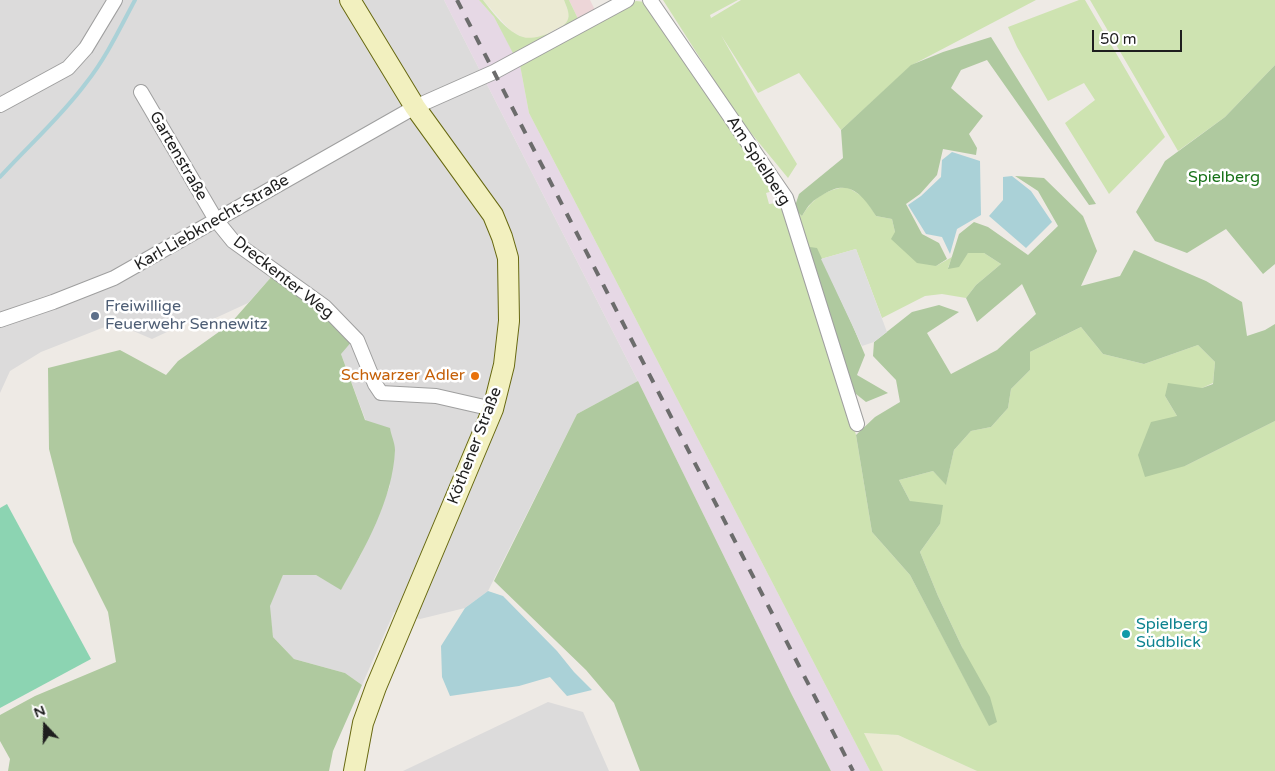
<!DOCTYPE html>
<meta charset="utf-8">
<style>
body{margin:0}
#map{position:relative;width:1275px;height:771px;overflow:hidden;background:#eeeae5;font-family:"Varela Round",sans-serif}
canvas{display:block}
.north{position:absolute;left:20px;top:701px;width:50px;height:50px;-webkit-text-stroke:4px #fff;paint-order:stroke;rotate:339deg;font-size:14px;font-weight:700;line-height:20px;text-align:center;color:#1e1e1e}
.north::after{content:'';display:block;margin:auto;width:18px;height:22px;background:#1e1e1e;clip-path:polygon(50% 0,100% 100%,50% 72%,0 100%)}
.scale{position:absolute;left:1092px;top:30px;width:90px;height:22px;box-sizing:border-box;border:2px solid #1e1e1e;border-top:0;padding-left:6px;font-size:15px;line-height:18px;white-space:nowrap;color:#1e1e1e;-webkit-text-stroke:4px #fff;paint-order:stroke}
</style>
<div id="map">
<canvas width="1275" height="771"></canvas>
<div class="north">N</div>
<div class="scale">50 m</div>
</div>
<script>
const ctx = document.querySelector('canvas').getContext('2d');
ctx.lineJoin = 'round';
function paint(path, color) { ctx.fillStyle = color; ctx.fill(path, 'evenodd'); }
function strokePath(path, color, width, dash) { ctx.strokeStyle = color; ctx.lineWidth = width; ctx.lineCap = dash ? 'butt' : 'round'; ctx.setLineDash(dash || []); ctx.stroke(path); }
function drawText(font, color, halo, rows, align = 'center') {
  ctx.font = font + ' "Varela Round",sans-serif'; ctx.lineWidth = 5; ctx.setLineDash([]); ctx.textBaseline = 'middle'; ctx.strokeStyle = halo; ctx.fillStyle = color; for (const [text, x, y, turn = 0] of rows) {
    ctx.save(); ctx.translate(x, y); ctx.rotate((+turn || 0) * Math.PI / 180); ctx.textAlign = isNaN(turn) ? turn : align; if (halo) ctx.strokeText(text, 0, 0); ctx.fillText(text, 0, 0); ctx.restore();
  }
}
const residential = new Path2D(`
 M0 0H444L638 381 577 414 488 591 465 608 420 619 394 612 362 685 345 673 294 659 273 637 269 606 283 575H316L341 589 361 554 390 486 341 354 273 275 248 303 209 321 184 324 152 339 131 330 125 319 41 352 10 371 0 393Z
 M548 702 583 712 609 771H403Z`);
const commercial = new Path2D(`
 M569 0H590L597 14 580 23Z`);
const industrial = new Path2D(`
 M444 0H479L494 17 520 65 529 113 870 771H831L792 695 638 381Z`);
const farmland = new Path2D(`
 M483 0H564L569 14 568 20 564 25 543 36 533 39 524 38 511 31Z
 M864 733 898 735 977 771H883Z`);
const grass = new Path2D(`
 M479 0H483C493 13 507 32 523 37 534 41 565 30 568 19 570 13 566 6 564 0H569L580 23 515 57 494 17Z
 M663 0H738L710 15 711 18 741 0H1036L912 65 841 130 799 73 758 93 721 35 755 95 797 164 788 178 737 116Z
 M1079 0H1085L1165 137 1109 194 1065 123 1095 100 1084 83 1048 101 1017 47 1008 27Z
 M1090 0H1275V65L1225 117 1178 151Z
 M636 1 646 2 776 190 766 193 769 204 785 202 856 435 872 532 910 575 989 725 962 647 938 596 920 552 940 524 910 501 899 480 933 471 946 484 954 450 971 431 991 427 1008 408 1011 389 1030 370V352L1081 327 1103 354 1144 364 1198 345 1215 362 1213 383 1202 388 1165 396 1177 416 1185 466 1275 421V771H977L898 735 864 733 883 771H870L529 113 520 65Z
 M847 187 865 198 876 216 892 219 895 232 936 266 952 257 948 268 968 253H984L1001 264 976 285 966 298 942 294 925 296 882 318 856 249 821 259 816 248 807 251 794 209 802 216C812 198 827 189 847 187Z`);
const forest = new Path2D(`
 M991 37 1096 204 1089 205 987 60 961 70 951 88 983 116 969 134 977 148 976 155 943 149 937 175 920 194 906 204 922 234 939 243 947 259 936 266 917 263 891 239 895 232 892 219 876 216C863 195 849 178 824 194 812 201 809 204 802 216L794 209 799 194 843 158 841 130 911 65 943 52Z
 M1275 65V264L1263 274 1226 229 1187 253 1155 241 1136 212 1165 161 1225 117Z
 M1015 176 1044 178 1083 216 1097 251 1081 286 1120 276 1134 250 1206 281 1242 302 1247 336 1265 330 1275 324V421L1185 466 1145 477 1138 455 1151 422 1177 416 1165 396 1168 383 1202 388 1213 384 1215 362 1198 345 1144 364 1103 354 1081 327 1030 352V370L1011 389 1008 408 991 427 971 431 954 450 946 485 933 471 899 480 910 501 943 505 940 524 920 552 938 596 962 647 990 697 997 722 989 726 910 575 872 532 856 435 875 417 900 402 896 380 873 356 874 342 912 312 939 305 959 312 927 333 951 374 997 350 1036 314 1022 284 977 322 966 298 976 285 1001 264 984 253H968L959 267 948 269 959 234 974 222 988 227 1028 255 1058 226 1038 191Z
 M810 247 817 248 852 324 865 355 857 375 888 393 866 402 856 394 849 384 807 251Z
 M273 275 318 307 353 340 341 354 365 420 390 428C391 435 395 443 395 450 393 499 365 548 341 590L316 575H283L270 606 273 637 294 659 345 673 362 685 333 751 329 771H8L10 759 0 741V715L35 696 116 662 108 612 73 542 49 449 48 368 120 350 166 375 178 361 230 324Z
 M638 381 792 695 831 771H640L614 703 586 670 494 581 577 414Z`);
const pitch = new Path2D(`
 M7 504 91 659 0 708V508Z`);
const parking = new Path2D(`
 M856 249 887 332 874 342 862 346 821 259Z`);
const water = new Path2D(`
 M952 152 980 161 981 215 957 229 950 254 942 237 926 234 908 205 921 196 941 177 942 160Z
 M1012 176 1031 191 1052 222 1026 248 989 216 1003 200V177Z
 M488 591 503 596 557 651 574 672 592 690 567 696 550 677 519 686 450 696 442 677 441 646 465 608Z`);
const stream = new Path2D(`
 M0 177C28 146 61 117 86 83 106 58 120 28 135 0`);
const minor = new Path2D(`
 M650 0 786 198 857 424
 M141 92 216 220 233 241 325 307 357 340 375 384 381 393 436 396 493 409
 M0 105 68 68 86 48 115 0
 M0 320 53 302 114 278 415 107 494 72 627 0`);
const secondary = new Path2D(`
 M350 0 415 107 493 215 502 237 508 258 509 321 504 365 493 409 376 687 363 723 354 771`);
const rail = new Path2D(`
 M457 0 853 771`);
const markers = [
 [95,316,5,"#5c6f8a"],
 [475,376,5,"#e8710a"],
 [1126,634,5,"#0f9aa8"]
];
const streetNames = [
 ["Gartenstraße",178,156,60],
 ["Am Spielberg",758,161,57],
 ["Karl-Liebknecht-Straße",212,223,-30],
 ["Dreckenter Weg",283,278,38],
 ["Köthener Straße",475,446,-69]
];
const parkNames = [
 ["Spielberg",1224,178]
];
const serviceNames = [
 ["Freiwillige",105,307],
 ["Feuerwehr Sennewitz",105,325]
];
const foodNames = [
 ["Schwarzer Adler",465,376]
];
const cultureNames = [
 ["Spielberg",1136,625],
 ["Südblick",1136,643]
];
paint(residential, '#dcdbdb');
paint(commercial, '#edd6d8');
paint(industrial, '#e6d8e5');
paint(farmland, '#ebead3');
paint(grass, '#cee3b1');
paint(forest, '#afc99f');
paint(pitch, '#8cd4b2');
paint(parking, '#dedede');
paint(water, '#aad1d7');
strokePath(stream, '#aad1d7', 4);
strokePath(minor, '#9f9f9f', 16);
strokePath(secondary, '#686911', 22);
strokePath(minor, '#fff', 14);
strokePath(secondary, '#f2f0bf', 20);
strokePath(rail, '#6c6c6c', 4, [10, 10]);
for (const [x, y, r, color] of markers) { const dot = new Path2D(); dot.arc(x, y, r, 0, 2 * Math.PI); ctx.fillStyle = color; ctx.fill(dot); strokePath(dot, '#fff', 2); }
drawText('16px', '#1e1e1e', '#fff', streetNames);
drawText('16px', '#187118', '#fff', parkNames);
drawText('16px', '#4e5e75', '#fff', serviceNames, 'left');
drawText('16px', '#c56008', '#fff', foodNames, 'right');
drawText('16px', '#0d838f', '#fff', cultureNames, 'left');
</script>
